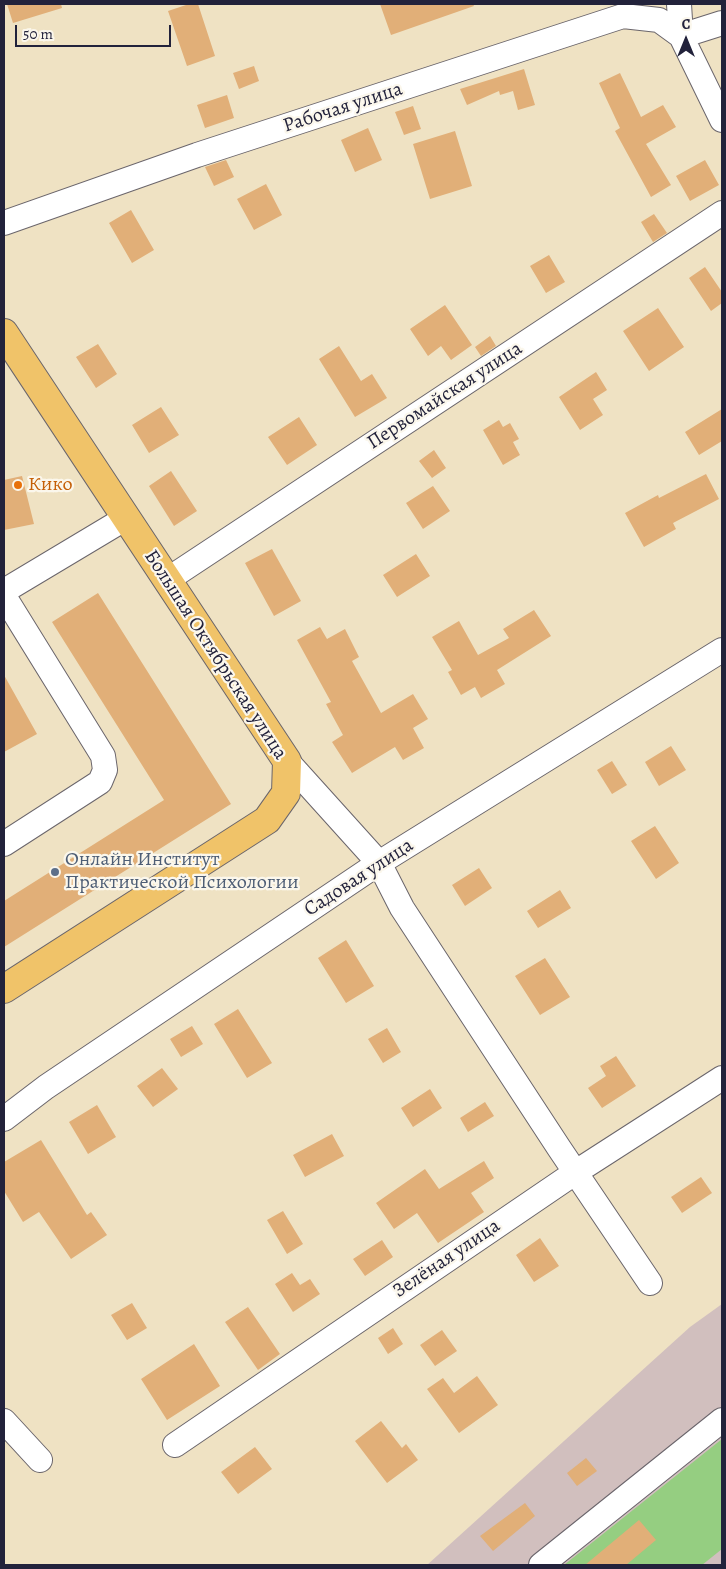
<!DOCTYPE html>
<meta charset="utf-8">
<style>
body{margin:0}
#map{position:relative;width:726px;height:1569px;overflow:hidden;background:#efe2c3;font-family:Alegreya,serif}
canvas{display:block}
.frame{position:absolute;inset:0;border:5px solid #22223b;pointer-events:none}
.north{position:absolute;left:661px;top:15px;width:50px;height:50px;-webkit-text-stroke:4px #fbf7ec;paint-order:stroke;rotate:0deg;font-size:14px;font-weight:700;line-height:20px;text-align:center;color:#22223b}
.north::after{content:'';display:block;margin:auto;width:18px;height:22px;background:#22223b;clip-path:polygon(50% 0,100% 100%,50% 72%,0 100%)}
.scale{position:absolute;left:15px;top:25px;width:156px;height:22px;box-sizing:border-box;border:2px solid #22223b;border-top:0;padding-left:6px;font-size:15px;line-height:18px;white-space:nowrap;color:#22223b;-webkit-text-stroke:4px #fbf7ec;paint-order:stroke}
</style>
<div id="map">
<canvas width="726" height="1569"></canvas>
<div class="frame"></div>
<div class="north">С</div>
<div class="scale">50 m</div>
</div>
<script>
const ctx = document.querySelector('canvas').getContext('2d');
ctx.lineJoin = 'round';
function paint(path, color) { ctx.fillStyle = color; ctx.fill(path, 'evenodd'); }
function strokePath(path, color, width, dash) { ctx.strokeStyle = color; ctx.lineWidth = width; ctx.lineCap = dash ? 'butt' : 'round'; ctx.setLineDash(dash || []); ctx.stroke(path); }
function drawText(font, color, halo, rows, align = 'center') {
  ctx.font = font + ' Alegreya,serif'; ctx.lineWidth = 4.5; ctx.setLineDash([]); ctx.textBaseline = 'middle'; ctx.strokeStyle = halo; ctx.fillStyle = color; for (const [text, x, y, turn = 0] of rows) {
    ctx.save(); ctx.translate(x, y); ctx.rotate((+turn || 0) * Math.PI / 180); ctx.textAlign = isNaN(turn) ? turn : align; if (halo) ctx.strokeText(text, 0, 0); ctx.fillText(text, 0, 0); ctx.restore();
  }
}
const industrial = new Path2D(`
 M722 1304V1565H427L690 1327Z`);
const green = new Path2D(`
 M722 1439V1549L702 1565H564Z`);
const building = new Path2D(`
 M7 4H61L62 8 13 23Z
 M189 4H198L215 56 187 66 168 11Z
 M380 4H473L474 6 391 35Z
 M254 66 259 81 239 89 233 73Z
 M524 69 535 105 518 110 513 91 500 95 499 91 467 105 460 89Z
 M620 73 641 117 663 105 676 127 646 144 671 185 651 197 615 131 620 128 599 83Z
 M227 95 234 118 205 128 197 105Z
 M413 106 421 129 404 135 395 112Z
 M368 128 382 160 355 172 341 140Z
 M455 131 472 186 430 199 413 144Z
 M226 160 234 177 214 186 205 167Z
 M705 160 719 185 690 201 676 176Z
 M266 184 282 215 254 230 237 199Z
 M131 210 154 250 132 263 109 223Z
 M654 214 667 233 653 242 641 222Z
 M549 255 565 282 546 293 530 266Z
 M705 267 722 292V303L711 311 689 278Z
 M445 305 472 345 451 360 441 346 428 356 410 329Z
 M658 308 684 347 649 371 623 331Z
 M490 336 496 346 481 356 475 347Z
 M98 344 117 374 96 388 76 357Z
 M339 346 361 381 372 374 387 398 355 417 319 359Z
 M596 372 607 390 593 399 603 415 580 430 559 397Z
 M161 407 179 435 149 453 132 425Z
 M722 409V441L699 455 685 432Z
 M299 417 317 445 287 465 268 437Z
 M499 420 503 427 510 423 519 439 513 442 520 455 503 465 483 430Z
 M434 450 446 468 432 478 419 461Z
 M171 471 197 511 174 526 149 486Z
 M706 474 719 499 673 523 676 529 644 547 625 513 658 495 659 498Z
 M22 476 34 524 4 530V480Z
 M433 486 450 511 423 529 406 503Z
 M272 549 301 601 274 616 245 563Z
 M416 554 430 576 397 597 383 575Z
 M98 593 231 804 4 947V901L164 800 52 622Z
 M534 610 551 636 497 670 505 684 481 698 475 687 461 695 448 672 452 670 432 637 459 621 478 655 509 638 503 629Z
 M320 627 327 639 345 629 359 657 352 661 381 713 413 694 428 719 413 728 424 748 403 760 395 747 352 773 332 742 343 735 326 704 331 702 297 640Z
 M4 675 37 734 4 752Z
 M671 746 686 770 659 786 645 762Z
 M612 761 627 785 612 794 597 770Z
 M655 826 679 863 656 879 631 841Z
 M479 868 492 888 465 906 452 885Z
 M560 890 571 908 538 928 527 911Z
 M346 940 374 986 346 1003 318 958Z
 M545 958 570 997 540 1015 515 976Z
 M238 1009 272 1063 247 1078 214 1024Z
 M192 1026 203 1044 181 1057 170 1039Z
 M387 1028 401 1052 383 1063 368 1039Z
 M616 1056 636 1086 602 1108 588 1088 606 1076 600 1066Z
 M162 1068 178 1089 153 1107 137 1086Z
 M430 1089 442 1108 413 1127 401 1108Z
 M485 1102 494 1116 468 1132 460 1118Z
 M97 1105 116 1137 88 1154 69 1122Z
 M332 1134 344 1156 305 1177 293 1155Z
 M41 1140 87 1215 91 1212 107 1235 71 1259 39 1212 23 1222 4 1191V1162Z
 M484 1161 494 1178 471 1193 484 1212 438 1243 417 1213 394 1229 376 1203 425 1169 439 1189Z
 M701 1177 712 1193 682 1213 671 1197Z
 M283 1211 303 1244 287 1254 267 1220Z
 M540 1238 559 1266 534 1282 516 1255Z
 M382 1240 393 1257 365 1276 353 1259Z
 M292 1273 300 1285 310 1279 320 1294 293 1312 275 1284Z
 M132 1303 147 1328 127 1340 111 1315Z
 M248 1307 280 1354 258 1370 225 1322Z
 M393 1328 403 1344 388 1354 378 1338Z
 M442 1330 457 1351 435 1366 420 1345Z
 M194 1344 220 1386 167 1420 141 1379Z
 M477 1376 498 1405 459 1433 427 1389 443 1378 454 1393Z
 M381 1421 402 1448 406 1444 418 1460 387 1483 355 1441Z
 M255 1447 272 1469 238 1494 221 1472Z
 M586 1458 597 1471 577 1486 567 1473Z
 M525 1503 535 1516 493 1551 480 1536Z
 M639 1520 656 1540 626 1565H585Z`);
const minor = new Path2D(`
 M679 4 681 36 722 120
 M4 223 197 155 623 16 659 20 681 36 722 23
 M167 580 722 213
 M4 591 126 518
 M4 596 103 756 105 770 100 782 4 844
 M287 761 379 863 402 908 559 1148 650 1283
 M4 1119 46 1087 379 863 722 650
 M4 1421 40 1460
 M175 1445 576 1172 722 1078
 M541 1565 722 1420`);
const major = new Path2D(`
 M4 333 287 761 286 793 267 820 4 989`);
const markers = [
 [18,485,5,"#e8710a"],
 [55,872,5,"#5c6f8a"]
];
const streetNames = [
 ["Рабочая улица",343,108,-18],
 ["Первомайская улица",445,396,-33],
 ["Большая Октябрьская улица",215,655,57],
 ["Садовая улица",359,878,-33],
 ["Зелёная улица",447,1259,-34]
];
const foodNames = [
 ["Кико",28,485]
];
const serviceNames = [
 ["Онлайн Институт",65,860],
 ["Практической Психологии",65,883]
];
paint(industrial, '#d1bfbe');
paint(green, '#95ce81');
paint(building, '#e1af78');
strokePath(minor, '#6a656b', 26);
strokePath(major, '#6a656b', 30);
strokePath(minor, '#fff', 24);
strokePath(major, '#f0c369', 28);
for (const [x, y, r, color] of markers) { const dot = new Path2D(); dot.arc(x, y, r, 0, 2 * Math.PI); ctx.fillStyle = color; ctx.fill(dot); strokePath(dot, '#fbf7ec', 2); }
drawText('20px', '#22223b', '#fbf7ec', streetNames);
drawText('20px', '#c56008', '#fbf7ec', foodNames, 'left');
drawText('20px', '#4e5e75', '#fbf7ec', serviceNames, 'left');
</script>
